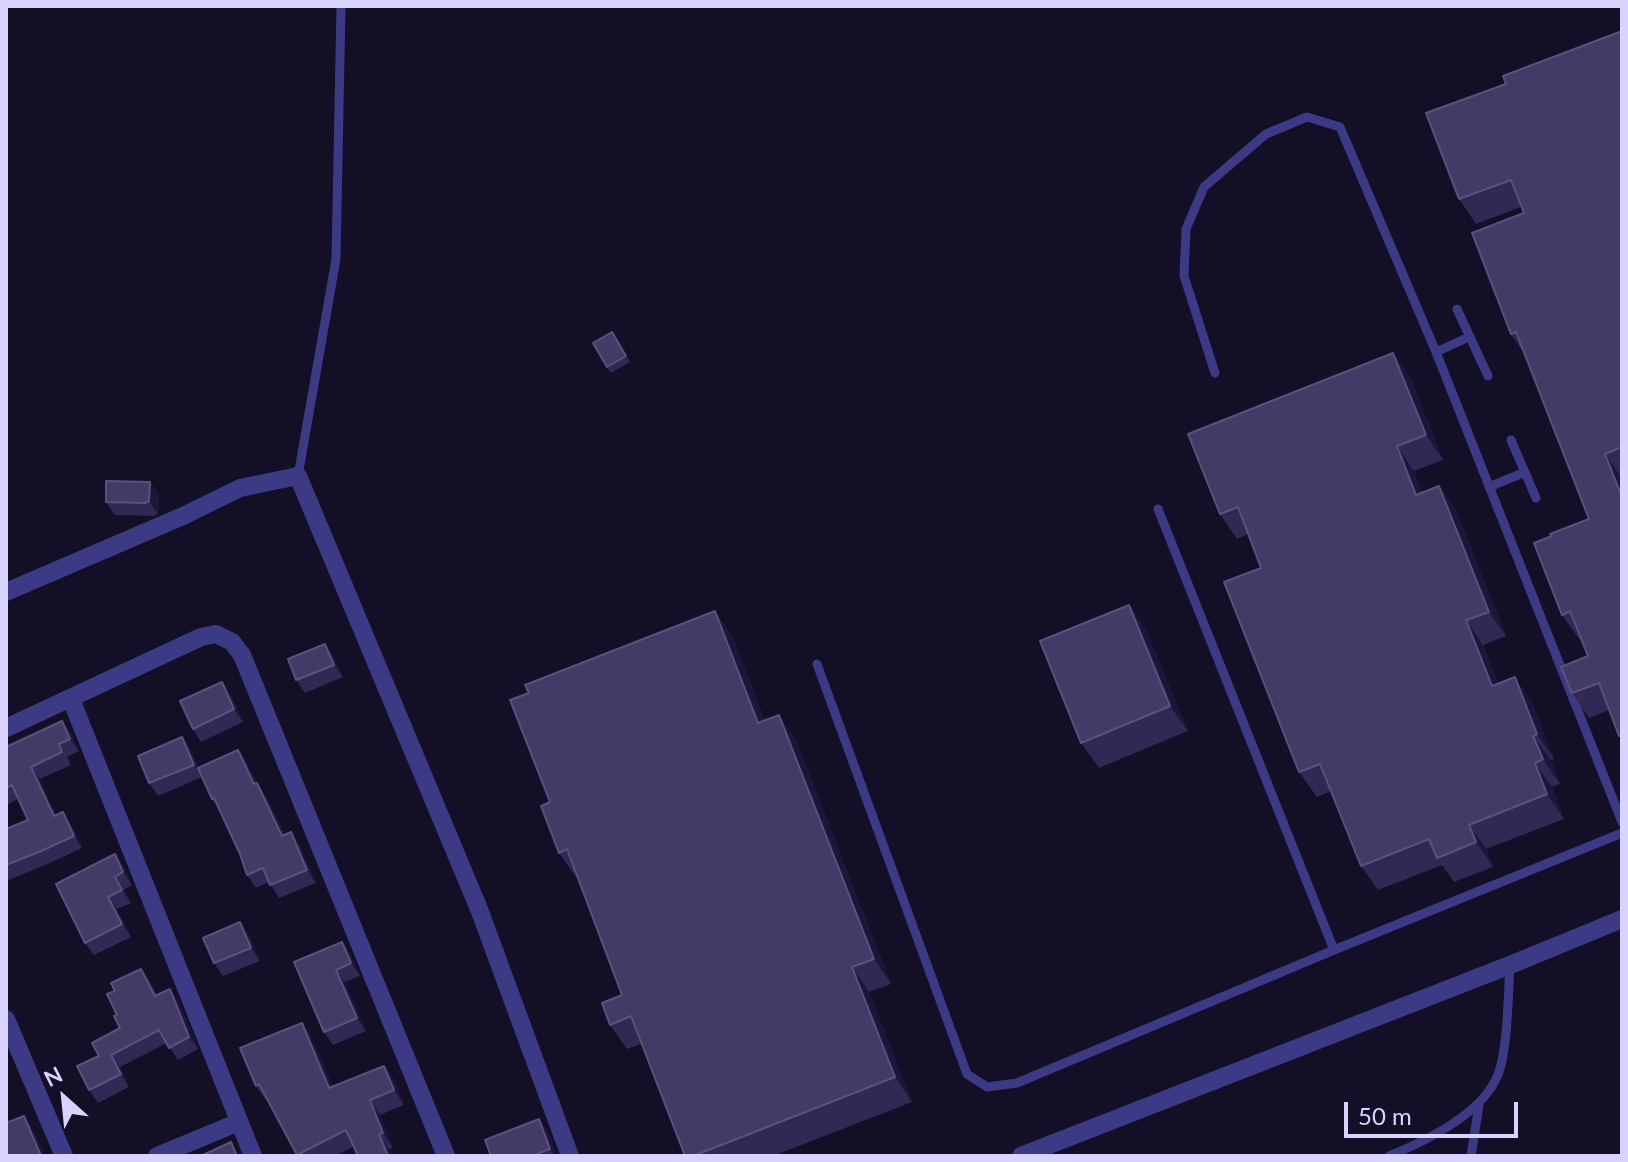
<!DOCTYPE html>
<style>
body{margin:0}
#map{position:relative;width:1628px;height:1162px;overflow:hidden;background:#130f26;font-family:Lato,sans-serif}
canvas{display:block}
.frame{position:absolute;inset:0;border:8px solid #d9d4ff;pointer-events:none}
.north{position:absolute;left:24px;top:1058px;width:80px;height:80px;-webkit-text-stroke:6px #130f26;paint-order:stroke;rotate:333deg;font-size:22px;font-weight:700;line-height:32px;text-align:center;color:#d9d4ff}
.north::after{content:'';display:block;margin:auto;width:28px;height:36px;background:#d9d4ff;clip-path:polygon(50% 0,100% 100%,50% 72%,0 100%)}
.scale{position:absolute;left:1344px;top:1102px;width:174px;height:36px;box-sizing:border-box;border:4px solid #d9d4ff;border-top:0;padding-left:10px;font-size:24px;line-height:28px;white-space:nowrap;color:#d9d4ff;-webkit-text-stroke:6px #130f26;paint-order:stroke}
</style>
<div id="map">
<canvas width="1628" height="1162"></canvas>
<div class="frame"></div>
<div class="north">N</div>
<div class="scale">50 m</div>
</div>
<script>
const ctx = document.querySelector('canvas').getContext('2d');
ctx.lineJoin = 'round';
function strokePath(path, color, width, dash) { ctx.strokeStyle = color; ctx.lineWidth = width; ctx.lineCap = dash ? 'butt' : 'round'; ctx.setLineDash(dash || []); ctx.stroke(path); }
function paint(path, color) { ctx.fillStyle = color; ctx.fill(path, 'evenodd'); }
const lane = new Path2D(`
 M1457 309 1488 376
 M1436 352 1469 337
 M1215 373 1184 276 1186 229 1204 187 1266 134 1307 117 1340 127 1436 352 1622 822
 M1511 440 1536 498
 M298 476 336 259 341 6
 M1489 487 1525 472
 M1158 509 1334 950
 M817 664 967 1074 987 1087 1017 1083 1334 950 1622 833
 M1389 1156C1426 1141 1480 1115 1497 1077 1508 1052 1508 994 1510 965
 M1471 1156 1479 1105`);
const street = new Path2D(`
 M6 592 183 516 240 488 298 476 479 909 570 1156
 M71 699 253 1156
 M6 728 201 637 216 634 232 642 242 655 446 1156
 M6 1019 64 1156
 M157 1156 239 1122
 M1021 1156 1510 965 1622 919`);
const wall = new Path2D(`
 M1622 31V740L1609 710 1589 718 1572 693 1588 656 1581 639H1579L1562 615 1589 519 1525 355 1511 334 1524 213 1521 207 1476 224 1459 199 1506 84Z
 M616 338 630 362 611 373 607 367Z
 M1410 377 1443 460 1414 471 1422 492 1439 486 1456 510 1506 636 1483 645 1498 684 1532 702 1554 759 1551 760 1560 784 1552 787 1564 819 1486 849 1493 867 1454 882 1442 865 1378 890 1361 866 1331 791 1317 797 1299 772 1261 568 1248 534 1237 539 1220 514Z
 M150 482 159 495 158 514 154 516 115 515 106 502Z
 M1129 605 1146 630 1188 731 1099 768 1081 743Z
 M715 611 732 636 765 721 796 740 891 984 869 992 912 1102 773 1156H685L641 1044 627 1049 610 1025 622 995 578 877H576L559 853 529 693Z
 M334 656 343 677 305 693 296 680Z
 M222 682 231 695 243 722 201 742 193 729Z
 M71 733 79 751 67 757 71 765 40 779 56 815 71 824 82 848 48 864 6 881V829L28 820 18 799 6 805V747Z
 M191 750 199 768 247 763 257 783 266 796 285 835 291 832 300 845 316 883 279 898 269 882 256 888 247 875 240 854 220 810 212 799 202 777 158 796 149 783Z
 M115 854 124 867 132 885 124 890 131 903 117 909 131 937 94 955 85 943Z
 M249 935 260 961 223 976 214 963Z
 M342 942 351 955 360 976 345 982 366 1031 333 1045 324 1032Z
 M150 981 157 995 178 1001 198 1049 178 1060 167 1043 120 1067 129 1087 98 1103 89 1090 99 1056 120 1028 117 1015Z
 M302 1023 312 1038 333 1087 384 1066 395 1081 404 1105 380 1115 393 1148 389 1149 392 1156H358L353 1147 335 1156H298L297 1155 267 1100H266L256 1086Z
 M539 1119 548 1132 557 1156H491Z`);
const shadedWall = new Path2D(`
 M1393 353 1410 377 1443 460 1426 435Z
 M1397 446 1414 471 1433 519 1416 495Z
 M1605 454 1622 478V497Z
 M150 482 159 495 158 514 149 501Z
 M1439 486 1456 510 1506 636 1489 612Z
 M1129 605 1146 630 1188 731 1170 706Z
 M715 611 732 636 776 748 758 723Z
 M1466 620 1483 645 1509 711 1492 686Z
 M325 644 334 656 343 677 334 665Z
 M1515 677 1532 702 1554 759 1537 734Z
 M222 682 231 695 243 722 234 709Z
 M779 715 796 740 891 984 874 959Z
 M62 721 71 733 79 751 70 739Z
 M1533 736 1551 760 1560 784 1543 759Z
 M182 737 191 750 203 777 194 765Z
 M238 750 247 763 263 797 254 784Z
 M1535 763 1552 787 1564 819 1547 794Z
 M31 767 40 779 62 828 54 816Z
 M257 783 266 796 291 849 282 836Z
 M63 812 71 824 82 848 74 836Z
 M1469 825 1486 849 1493 867 1476 842Z
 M291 832 300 845 316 883 307 870Z
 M115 854 124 867 132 885 123 872Z
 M115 877 124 890 131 903 122 890Z
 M108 897 117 909 131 937 122 924Z
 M240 922 249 935 260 961 251 948Z
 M342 942 351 955 360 976 351 963Z
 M852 967 869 992 912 1102 895 1077Z
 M141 969 150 981 163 1009 155 996Z
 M336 970 345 982 366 1031 357 1018Z
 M170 989 178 1001 198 1049 189 1037Z
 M302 1023 312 1038 340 1103 329 1088Z
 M111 1055 120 1067 129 1087 121 1074Z
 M384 1066 395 1081 404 1105 394 1090Z
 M370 1100 380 1115 393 1148 383 1133Z
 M24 1116 33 1128 45 1156H41Z
 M539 1119 548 1132 557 1156H555L550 1149Z
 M379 1134 389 1149 392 1156H388Z`);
const building = new Path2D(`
 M1622 31V447L1605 454 1622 497V735L1619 736 1599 683 1572 693 1561 667 1588 656 1570 611 1562 615 1534 543 1552 536 1550 534 1589 519 1516 332 1511 334 1472 233 1524 213 1511 180 1459 199 1426 113 1506 84 1503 76Z
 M612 332 626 356 607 367 593 343Z
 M1393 353 1426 435 1397 446 1416 495 1439 486 1489 612 1466 620 1492 686 1515 677 1537 734 1533 736 1543 759 1535 763 1547 794 1469 825 1476 842 1437 858 1429 839 1361 866 1320 764 1299 772 1224 582 1261 568 1238 507 1220 514 1188 434Z
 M106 481 150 482 149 501 145 503 106 502Z
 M1129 605 1170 706 1081 743 1040 641Z
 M715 611 758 723 779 715 874 959 852 967 895 1077 693 1156H685L631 1016 610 1025 602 1003 622 995 567 849 559 853 541 806 550 802 510 700 529 693 525 685Z
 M325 644 334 665 296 680 288 659Z
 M222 682 234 709 193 729 180 701Z
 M62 721 70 739 59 744 62 752 31 767 54 816 63 812 74 836 39 852 6 865V829L28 820 12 785 6 788V747Z
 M182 737 194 765 149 783 138 756Z
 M238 750 254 784 257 783 282 836 291 832 307 870 270 885 263 868 247 875 240 854 214 798 212 799 198 768Z
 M115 854 123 872 115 877 122 890 108 897 122 924 85 943 56 884Z
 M240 922 251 948 214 963 203 938Z
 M342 942 351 963 336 970 357 1018 324 1032 294 962Z
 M141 969 155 996 170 989 189 1037 169 1048 159 1030 111 1055 121 1074 89 1090 77 1066 99 1056 92 1043 120 1028 114 1016 117 1015 107 994 115 991 111 983Z
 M302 1023 329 1088 384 1066 394 1090 370 1100 383 1133 379 1134 388 1156H358L346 1130 297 1155 259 1084 256 1086 240 1048Z
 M24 1116 41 1156H6V1123Z
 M539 1119 550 1149 531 1156H491L485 1140Z
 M231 1142 237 1156H204L203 1155Z`);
strokePath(lane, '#3d3a85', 9);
strokePath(street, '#3d3a85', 18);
paint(wall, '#312854');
paint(shadedWall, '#1d163a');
paint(building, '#433a66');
strokePath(building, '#5a527e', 2);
</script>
